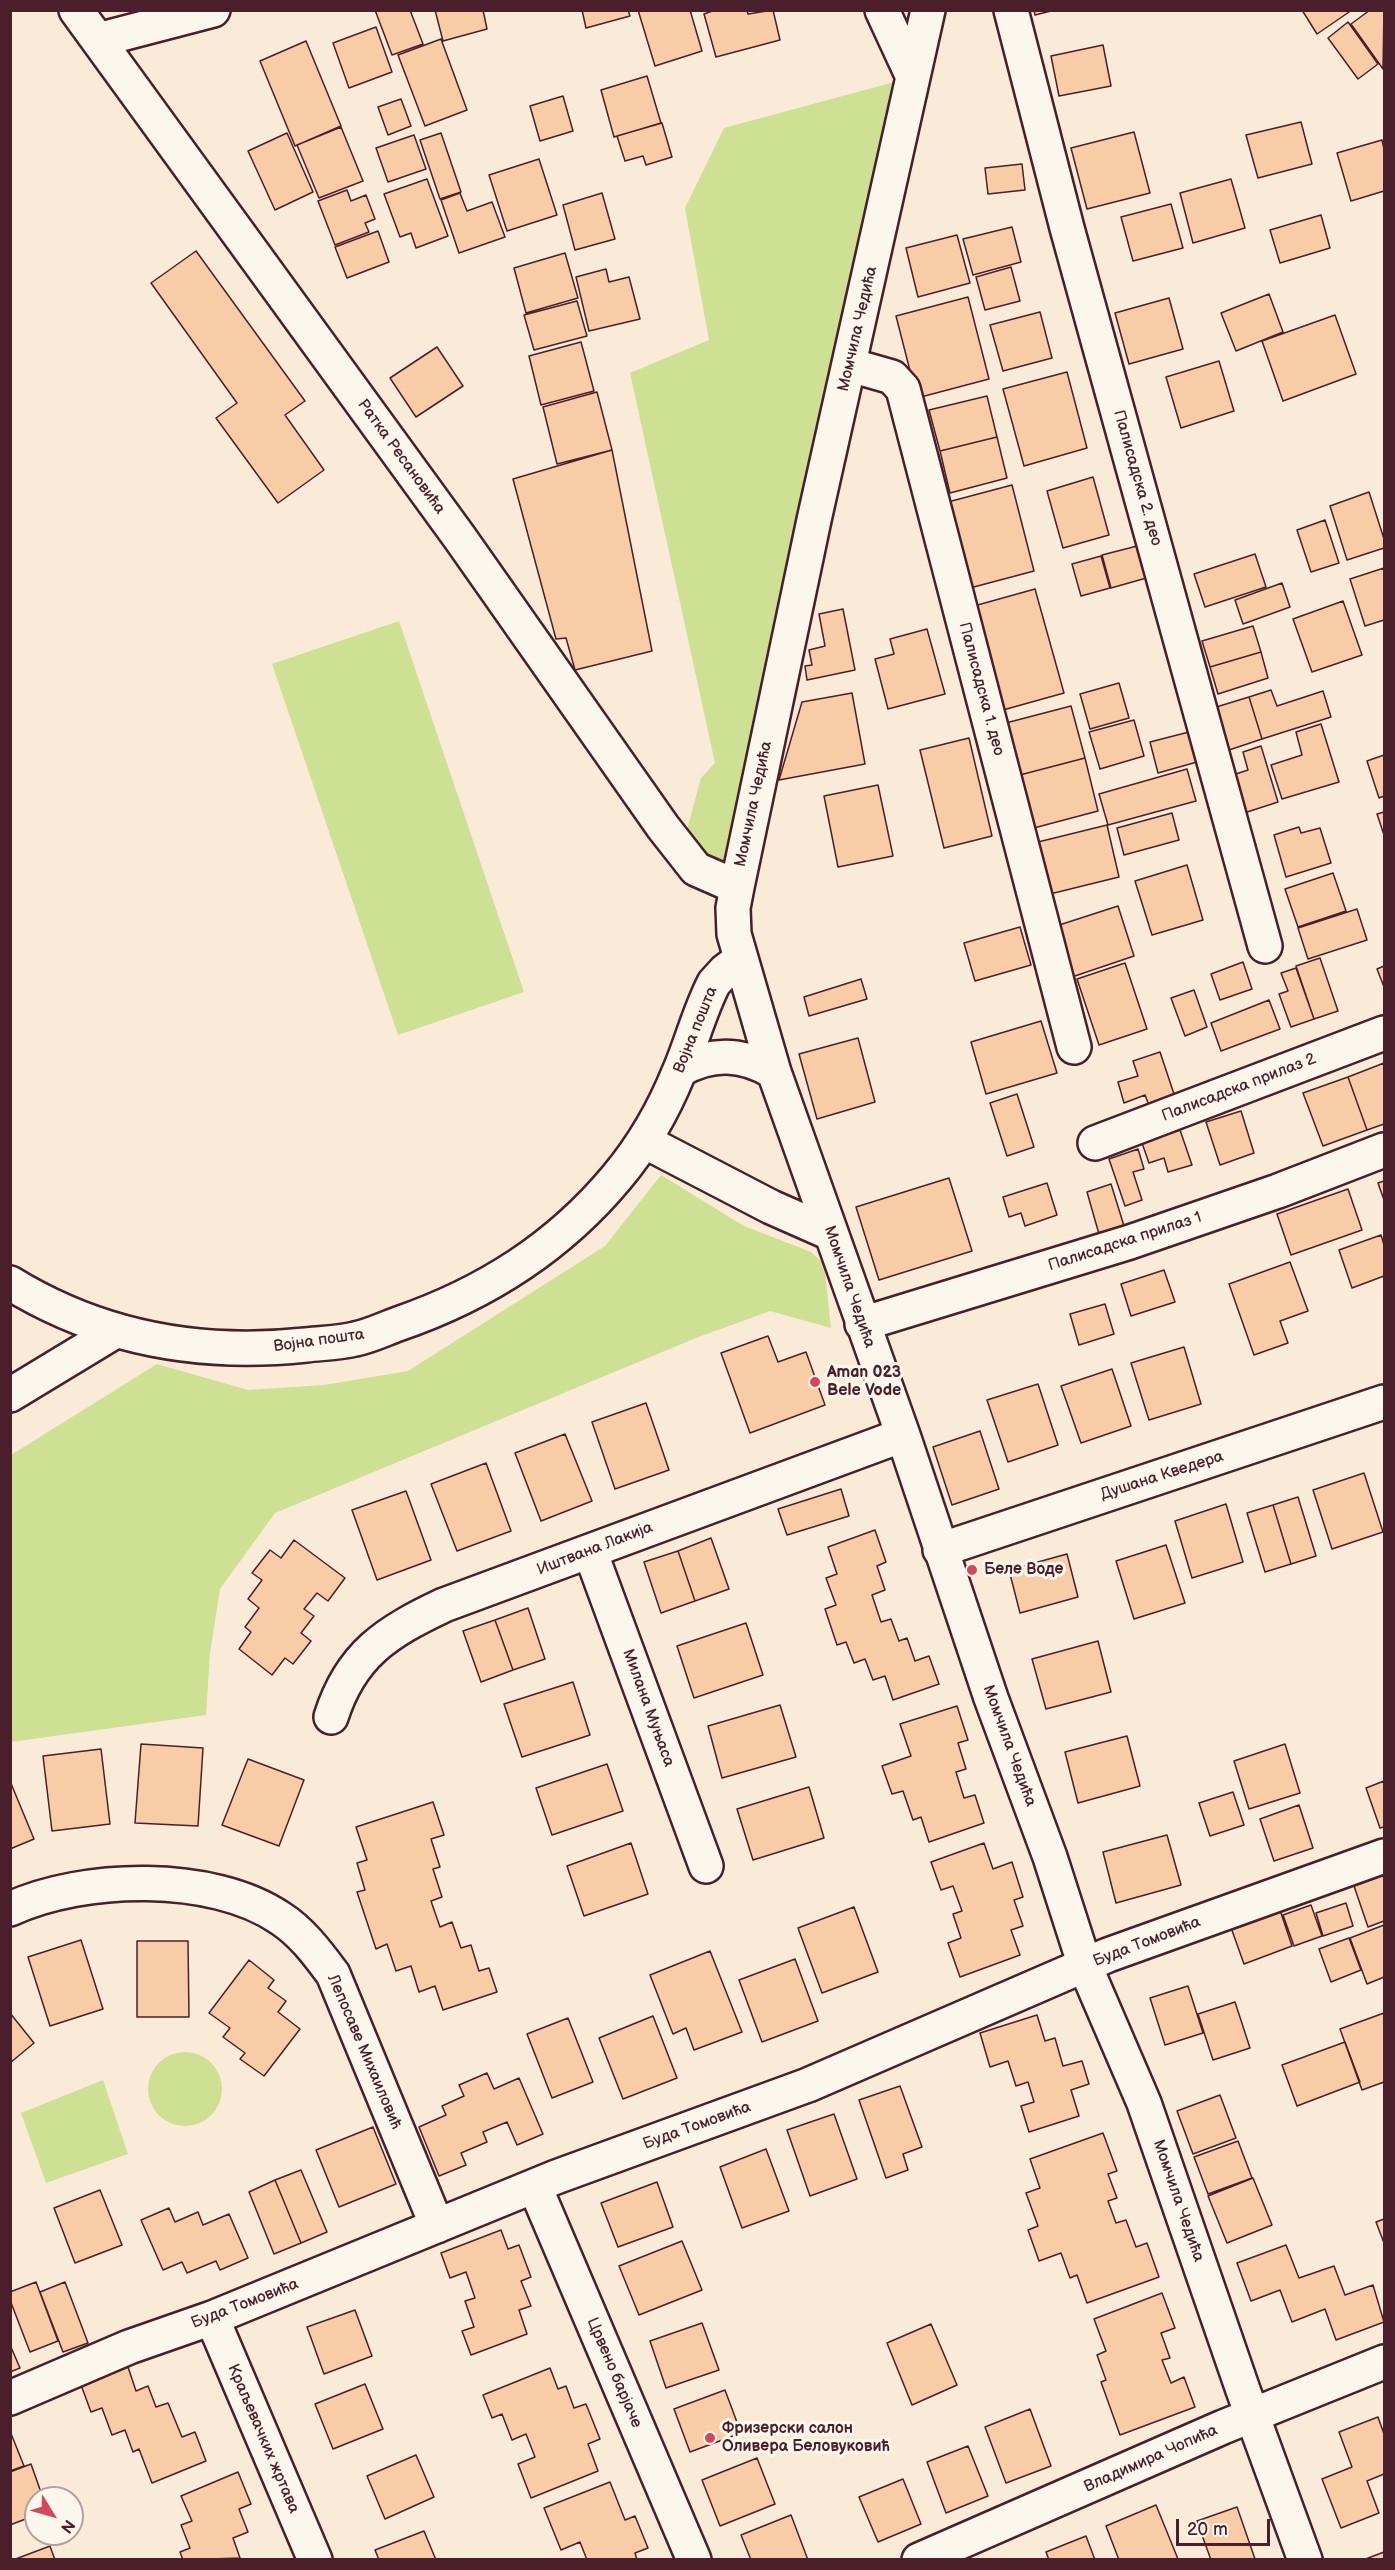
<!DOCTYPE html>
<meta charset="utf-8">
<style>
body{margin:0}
#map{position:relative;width:1395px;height:2570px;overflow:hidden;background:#faead8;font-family:"Balsamiq Sans",sans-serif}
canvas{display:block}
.frame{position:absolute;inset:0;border:12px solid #4a1f2b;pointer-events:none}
.north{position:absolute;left:24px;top:2486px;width:60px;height:60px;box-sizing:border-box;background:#fbf7ec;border:2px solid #b4a19f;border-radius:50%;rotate:127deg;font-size:16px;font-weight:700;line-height:24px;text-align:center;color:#4a1f2b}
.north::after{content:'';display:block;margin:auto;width:21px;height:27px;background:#d1495b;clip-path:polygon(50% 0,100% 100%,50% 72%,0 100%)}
.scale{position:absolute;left:1176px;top:2519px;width:94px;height:27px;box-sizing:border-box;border:3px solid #4a1f2b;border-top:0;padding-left:8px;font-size:18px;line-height:21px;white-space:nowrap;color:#4a1f2b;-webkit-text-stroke:4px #fbf7ec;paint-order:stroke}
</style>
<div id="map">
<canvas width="1395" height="2570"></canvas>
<div class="frame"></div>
<div class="north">N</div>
<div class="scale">20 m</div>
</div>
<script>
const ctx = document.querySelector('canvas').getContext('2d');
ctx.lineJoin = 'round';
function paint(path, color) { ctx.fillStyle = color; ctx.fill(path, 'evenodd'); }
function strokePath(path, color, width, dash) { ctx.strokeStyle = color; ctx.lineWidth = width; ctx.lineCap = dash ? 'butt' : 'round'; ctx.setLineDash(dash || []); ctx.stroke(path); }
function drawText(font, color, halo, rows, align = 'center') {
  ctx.font = font + ' "Balsamiq Sans",sans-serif'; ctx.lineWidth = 6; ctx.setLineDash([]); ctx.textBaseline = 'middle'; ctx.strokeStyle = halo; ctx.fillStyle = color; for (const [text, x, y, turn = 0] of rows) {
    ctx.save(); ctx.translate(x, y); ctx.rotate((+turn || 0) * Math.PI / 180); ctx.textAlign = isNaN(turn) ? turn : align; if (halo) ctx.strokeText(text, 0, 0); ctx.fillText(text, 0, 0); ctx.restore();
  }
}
const green = new Path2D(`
 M913 77 737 887 681 852 701 778 715 763 630 373 709 340 685 208 724 128Z
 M399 621 524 992 398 1035 272 664Z
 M661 1175 744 1226 811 1252 824 1264 831 1328 770 1311 696 1338 275 1513 220 1589 210 1653 206 1715 11 1742V1455L157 1364 248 1390 324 1385 408 1371 605 1246Z
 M148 2089a37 37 0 1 1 74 0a37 37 0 1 1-74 0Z
 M103 2080 128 2154 46 2183 21 2113Z`);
const building = new Path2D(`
 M375 10H410L423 44 392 55Z
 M435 10H483L487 29 443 41Z
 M582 10H628L630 16 586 28Z
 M638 10H690L702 51 655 66Z
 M715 10H747L748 14 773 10 780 40 716 57 704 14Z
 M1034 10H1055L1035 15Z
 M1302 10H1352L1317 34Z
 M1370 10H1384L1383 69 1351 24Z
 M1348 22 1378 64 1358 79 1328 38Z
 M376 27 392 72 349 88 333 43Z
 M441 39 467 110 425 126 398 55Z
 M306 41 341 126 295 146 260 61Z
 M1103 45 1111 86 1059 96 1051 56Z
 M647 76 661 123 614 137 601 90Z
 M563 96 573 131 540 141 530 106Z
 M401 99 411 126 388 135 378 107Z
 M1301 122 1312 164 1258 178 1246 135Z
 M662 123 672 157 646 165 643 156 625 161 617 136Z
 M341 127 363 181 319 198 297 145Z
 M1134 132 1150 193 1087 209 1071 148Z
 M287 133 313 192 275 210 248 151Z
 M441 133 461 192 440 199 420 140Z
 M414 135 426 169 388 182 376 148Z
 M1382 140 1384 149V191L1351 201 1337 153Z
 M539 159 557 215 507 231 489 175Z
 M1022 164 1025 190 988 194 985 168Z
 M427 179 448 236 416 248 411 233 400 237 384 194Z
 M1231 179 1245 228 1193 243 1180 193Z
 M347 190 351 201 366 195 375 219 365 223 369 232 335 245 318 201Z
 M460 193 467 211 492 202 505 237 459 253 441 200Z
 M602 193 615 239 575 250 563 205Z
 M1171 204 1183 248 1133 261 1121 217Z
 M1321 215 1330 248 1280 263 1270 230Z
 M1012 227 1021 262 973 275 963 239Z
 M378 231 389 262 347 278 335 247Z
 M957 235 970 283 918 297 906 248Z
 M196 251 305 401 285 415 324 470 278 503 216 418 237 403 151 283Z
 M565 253 578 298 526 313 514 268Z
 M1011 267 1020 301 985 310 976 277Z
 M606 269 609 282 629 277 640 319 589 331 576 277Z
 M1269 294 1283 332 1236 351 1221 313Z
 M968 297 989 379 917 398 896 316Z
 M1169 298 1183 349 1129 364 1115 313Z
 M577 301 587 336 534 350 524 315Z
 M1040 312 1052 358 1003 371 990 325Z
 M1335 315 1356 374 1283 401 1262 341Z
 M581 342 594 391 541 405 529 356Z
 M437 347 463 386 416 417 390 378Z
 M1219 361 1234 411 1181 428 1166 377Z
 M1067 372 1087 448 1024 466 1003 389Z
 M597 392 612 450 557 464 543 407Z
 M987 396 997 437 940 451 929 410Z
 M997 437 1007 478 950 493 940 451Z
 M612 450 652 651 575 670 566 638 556 639 513 479Z
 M1093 477 1109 535 1063 548 1047 491Z
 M1012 485 1034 571 970 588 948 502Z
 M1369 492 1384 539V548L1347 560 1330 506Z
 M1325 520 1339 563 1311 572 1297 530Z
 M1141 545 1150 577 1111 588 1102 555Z
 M1255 554 1266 587 1205 607 1194 574Z
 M1101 556 1110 588 1081 596 1072 564Z
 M1384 568V620L1365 626 1350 579Z
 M1282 583 1290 607 1243 624 1235 600Z
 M1035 589 1064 693 1003 710 974 606Z
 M1343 601 1362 655 1312 672 1293 619Z
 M843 609 855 670 807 680 805 666 812 665 809 650 825 646 819 614Z
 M1253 626 1261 652 1210 667 1202 641Z
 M927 629 945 694 888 709 875 659 894 654 890 639Z
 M1261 652 1268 678 1218 694 1210 667Z
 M1119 683 1129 718 1090 729 1080 694Z
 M1271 690 1277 706 1323 691 1331 717 1262 739 1249 697Z
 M852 693 865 764 779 780 802 702Z
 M1249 697 1262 739 1226 751 1213 708Z
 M1071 706 1085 758 1016 776 1002 724Z
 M1134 720 1144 756 1100 769 1089 732Z
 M1321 724 1339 782 1282 799 1271 765 1302 755 1296 732Z
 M1189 732 1197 762 1158 773 1150 742Z
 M969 738 992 836 944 848 920 750Z
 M1261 746 1278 802 1241 814 1230 776 1248 770 1243 752Z
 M1384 755V796L1379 798 1367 761Z
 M1085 758 1098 811 1030 829 1016 776Z
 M1187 769 1196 801 1108 825 1099 794Z
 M878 785 893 856 838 867 824 796Z
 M1384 812V835L1377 814Z
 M1172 813 1179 840 1124 855 1117 828Z
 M1107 825 1119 877 1046 895 1034 843Z
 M1299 827 1301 833 1320 828 1331 863 1286 877 1274 835Z
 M1187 865 1203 920 1152 935 1135 881Z
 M1333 873 1346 911 1298 927 1285 889Z
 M1118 906 1134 956 1066 979 1050 928Z
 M1357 909 1367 940 1308 959 1298 928Z
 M1020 927 1031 965 975 981 964 943Z
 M1320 958 1338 1011 1314 1019 1296 966Z
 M1243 962 1252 989 1220 1000 1211 974Z
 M1125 963 1147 1029 1099 1045 1077 979Z
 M1384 966V987L1377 969Z
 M1296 968 1314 1019 1291 1027 1279 994 1288 991 1281 973Z
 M861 979 867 999 809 1016 804 997Z
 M1194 990 1207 1027 1185 1036 1171 998Z
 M1269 1000 1280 1029 1221 1051 1211 1023Z
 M1041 1021 1057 1073 986 1094 971 1042Z
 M858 1038 875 1102 817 1119 799 1054Z
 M1160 1052 1176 1100 1150 1108 1145 1095 1124 1103 1118 1082 1138 1076 1133 1061Z
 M1384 1063V1124L1367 1130 1348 1077Z
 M1348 1077 1367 1130 1323 1146 1303 1093Z
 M1017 1094 1034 1147 1007 1156 990 1103Z
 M1241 1111 1254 1153 1220 1165 1206 1122Z
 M1180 1130 1192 1165 1168 1172 1164 1158 1149 1163 1142 1143Z
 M1138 1149 1144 1169 1133 1172 1142 1200 1125 1206 1109 1159Z
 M949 1178 972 1251 879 1280 856 1207Z
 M1384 1181V1200L1378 1183Z
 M1047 1183 1057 1215 1025 1226 1021 1213 1009 1217 1003 1197Z
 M1111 1184 1124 1226 1099 1234 1087 1192Z
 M1348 1189 1362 1230 1291 1255 1277 1214Z
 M1381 1235 1384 1245V1276L1352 1288 1339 1250Z
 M1290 1262 1308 1311 1280 1321 1288 1343 1254 1355 1229 1284Z
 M1164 1270 1175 1302 1131 1316 1121 1284Z
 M1105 1304 1114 1334 1079 1345 1070 1314Z
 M768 1336 778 1362 806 1352 825 1405 750 1433 721 1353Z
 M1184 1347 1201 1404 1149 1420 1131 1363Z
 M1112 1369 1131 1426 1081 1443 1061 1386Z
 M1038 1384 1058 1445 1008 1462 987 1400Z
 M646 1403 669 1470 615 1489 592 1422Z
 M980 1431 999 1489 952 1505 933 1447Z
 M565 1434 592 1501 541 1521 515 1453Z
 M486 1463 511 1531 457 1551 431 1484Z
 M1364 1473 1383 1532 1332 1549 1313 1490Z
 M841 1489 849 1516 787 1535 778 1509Z
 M406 1491 431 1560 377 1580 352 1510Z
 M1298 1497 1316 1556 1291 1564 1273 1505Z
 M1226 1504 1243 1562 1192 1578 1175 1521Z
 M1273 1505 1291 1564 1265 1572 1247 1513Z
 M875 1530 886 1562 877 1566 885 1590 872 1595 881 1622 891 1619 899 1641 907 1638 915 1661 929 1656 939 1684 893 1700 885 1676 873 1680 865 1659 854 1663 846 1642 837 1645 825 1609 836 1605 826 1578 837 1574 828 1547Z
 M711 1538 729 1589 695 1601 678 1551Z
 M294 1540 345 1578 328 1601 317 1593 304 1609 314 1616 301 1633 311 1641 293 1664 285 1658 272 1675 239 1649 251 1632 245 1627 259 1608 248 1599 262 1580 252 1573 270 1550 281 1558Z
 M1166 1545 1185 1603 1134 1619 1116 1561Z
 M678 1551 695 1601 661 1613 644 1562Z
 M1067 1554 1078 1597 1020 1613 1009 1570Z
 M528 1608 545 1659 513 1670 495 1620Z
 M495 1620 513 1670 481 1682 463 1631Z
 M746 1623 763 1675 694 1698 677 1646Z
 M1098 1641 1111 1692 1046 1709 1032 1659Z
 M573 1682 590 1735 522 1757 504 1704Z
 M780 1705 796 1757 722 1778 708 1726Z
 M957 1706 968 1740 958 1743 966 1769 956 1772 964 1798 975 1795 984 1823 929 1842 921 1817 913 1820 903 1791 892 1794 882 1766 911 1756 900 1724Z
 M1127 1736 1140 1786 1078 1803 1065 1752Z
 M141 1744 203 1748 198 1826 135 1823Z
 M1285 1744 1300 1793 1249 1809 1234 1761Z
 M101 1749 110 1824 52 1831 43 1756Z
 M248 1759 304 1780 279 1846 222 1825Z
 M607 1764 623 1811 552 1835 536 1788Z
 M10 1781 34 1839 10 1849Z
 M1384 1781V1827L1380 1828 1366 1788Z
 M809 1787 824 1838 753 1860 737 1809Z
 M1233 1792 1244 1825 1210 1836 1199 1803Z
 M433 1802 444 1835 431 1839 440 1867 433 1869 442 1897 431 1901 440 1927 452 1922 461 1948 471 1945 479 1971 489 1968 497 1992 443 2010 435 1986 419 1992 411 1966 396 1971 387 1944 376 1949 357 1892 365 1890 357 1863 367 1860 356 1827Z
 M1299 1805 1313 1848 1274 1861 1260 1819Z
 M1167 1835 1181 1885 1116 1903 1103 1852Z
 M631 1843 648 1894 584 1916 567 1866Z
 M984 1843 993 1869 1012 1862 1023 1897 1014 1900 1023 1926 1011 1930 1020 1955 960 1977 948 1943 961 1938 953 1914 962 1911 953 1886 941 1890 931 1862Z
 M1384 1875V1921L1368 1927 1354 1886Z
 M1346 1903 1353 1926 1323 1936 1316 1913Z
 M1278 1904 1292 1946 1244 1964 1229 1922Z
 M1311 1905 1322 1936 1294 1946 1283 1915Z
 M854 1907 878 1972 822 1993 798 1928Z
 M1384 1925V1977L1367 1984 1350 1938Z
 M1349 1938 1361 1970 1331 1982 1319 1949Z
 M81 1940 103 2009 50 2026 28 1957Z
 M137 1941H188L189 2017H137Z
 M710 1951 742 2032 694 2050 686 2028 673 2034 650 1975Z
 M795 1959 818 2021 762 2042 739 1980Z
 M249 1960 274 1980 268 1988 286 2001 278 2012 300 2029 264 2076 240 2059 245 2053 223 2037 230 2028 209 2013Z
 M1188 1986 1203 2033 1165 2045 1150 1998Z
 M1235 2002 1250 2048 1213 2060 1198 2014Z
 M10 2013 34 2043 10 2063Z
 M1384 2013V2082L1362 2090 1340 2029Z
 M1037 2015 1045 2041 1055 2038 1063 2066 1082 2061 1089 2084 1071 2090 1079 2116 1029 2132 1021 2106 1034 2102 1028 2082 1016 2086 1008 2061 990 2067 980 2033Z
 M653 2016 677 2078 623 2099 599 2038Z
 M568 2018 593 2082 552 2098 527 2034Z
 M1345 2042 1360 2082 1297 2106 1282 2065Z
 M487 2073 494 2089 519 2078 543 2134 517 2145 507 2122 483 2132 487 2142 461 2153 466 2165 439 2176 419 2127 446 2115 442 2106 464 2096 459 2085Z
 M900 2086 922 2147 903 2154 908 2170 886 2178 859 2100Z
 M1220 2095 1236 2138 1193 2154 1177 2111Z
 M834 2114 857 2179 810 2196 787 2130Z
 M373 2127 396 2184 339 2207 316 2150Z
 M1103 2133 1117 2171 1108 2174 1117 2198 1108 2201 1116 2223 1126 2220 1136 2247 1147 2243 1159 2277 1087 2303 1077 2275 1070 2278 1061 2253 1039 2261 1028 2230 1038 2226 1026 2193 1040 2188 1030 2159Z
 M1238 2141 1252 2178 1208 2194 1194 2157Z
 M766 2149 789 2211 742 2228 720 2167Z
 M301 2170 327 2232 301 2243 275 2180Z
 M1253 2178 1272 2225 1227 2243 1208 2196Z
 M275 2180 301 2243 274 2254 249 2192Z
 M657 2182 673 2227 618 2247 601 2203Z
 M100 2190 122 2245 75 2263 54 2208Z
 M169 2208 175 2222 198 2212 203 2225 229 2214 248 2258 220 2270 216 2261 187 2273 182 2262 163 2270 141 2220Z
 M1384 2219V2243L1376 2222Z
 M501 2230 508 2249 519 2245 531 2277 521 2281 531 2306 519 2310 527 2334 471 2355 462 2331 474 2327 465 2301 475 2298 466 2272 450 2278 441 2253Z
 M682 2241 702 2290 639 2315 619 2266Z
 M1286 2245 1299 2278 1334 2266 1345 2295 1373 2285 1384 2322 1336 2340 1325 2309 1292 2322 1280 2290 1251 2301 1237 2263Z
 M36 2282 58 2341 30 2352 10 2300V2292Z
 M65 2282 88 2343 63 2352 40 2292Z
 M1162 2293 1175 2328 1161 2333 1170 2358 1162 2360 1171 2383 1184 2377 1195 2407 1120 2435 1101 2382 1106 2380 1097 2355 1106 2351 1094 2319Z
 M355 2310 372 2356 324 2374 307 2327Z
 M702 2323 719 2370 666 2388 650 2341Z
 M931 2324 957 2385 912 2405 887 2343Z
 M10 2345 20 2368 10 2372Z
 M128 2367 136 2391 148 2386 156 2407 168 2403 182 2437 195 2432 206 2461 152 2483 139 2449 133 2452 125 2430 112 2435 102 2408 91 2412 81 2385Z
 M550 2368 558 2389 566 2386 574 2408 586 2404 600 2439 588 2444 598 2471 531 2498 518 2464 535 2457 526 2434 512 2440 502 2414 492 2418 483 2395Z
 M365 2384 383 2429 333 2449 315 2404Z
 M725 2390 741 2433 690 2452 674 2409Z
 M1030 2409 1051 2466 1006 2483 985 2427Z
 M1378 2417 1384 2434V2474L1367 2481 1379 2513 1341 2528 1322 2479 1352 2467 1339 2432Z
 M10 2431 24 2466 10 2471Z
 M968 2446 988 2496 946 2513 927 2462Z
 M416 2455 434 2497 385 2519 367 2476Z
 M757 2458 775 2504 720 2526 702 2480Z
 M31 2464 43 2498H36V2515L10 2525V2472Z
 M238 2472 251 2504 239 2509 248 2532 233 2538 240 2558 183 2560 180 2552 190 2548 181 2525 192 2521 181 2496Z
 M903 2479 921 2524 878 2542 859 2497Z
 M610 2482 625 2520 635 2516 648 2548 635 2553 637 2560H587L580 2542 561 2550 544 2508Z
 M1156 2505 1178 2559 1119 2560 1106 2526Z
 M1237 2507 1255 2559 1211 2560 1197 2521Z
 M791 2515 808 2560H751L741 2535Z
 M424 2531 436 2560H379L375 2550Z
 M1086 2536 1095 2560H1049L1046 2552Z
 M50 2546 55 2560H13Z
 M1384 2552V2560H1363Z`);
const minor = new Path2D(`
 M76 10 460 538 663 827 696 869 737 887
 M882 10 913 77
 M928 10 814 520 737 887 733 908 734 934 774 1072 903 1435 991 1698 1050 1857 1085 1966 1144 2103 1243 2390 1305 2560
 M1011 10 1067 228 1265 946
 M98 40 213 10
 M850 365 892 377 903 389 1074 1047
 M680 1070C712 1052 742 1053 774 1072
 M644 1141 771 1207 830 1233
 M1095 1143 1384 1033
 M10 1283C101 1339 202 1356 306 1345 322 1343 340 1343 355 1339 370 1336 384 1329 398 1324 485 1294 558 1248 617 1177 643 1146 664 1109 679 1072 692 1042 699 1012 714 983L725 971 741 959
 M862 1324 1130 1242 1278 1191 1384 1150
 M10 1395 114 1332
 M940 1550 1384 1402
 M590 1551 706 1866
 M331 1717C351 1654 387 1632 444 1605L903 1435
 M10 1909C84 1875 212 1872 280 1918 302 1932 318 1954 333 1974L437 2226
 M535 2187 694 2560
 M212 2318 315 2560
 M10 2398 129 2347 212 2318 556 2177 808 2085 1108 1955 1384 1856
 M919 2560 1223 2427 1384 2362`);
const markers = [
 [815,1382,6,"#d1495b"],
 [972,1570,6,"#d1495b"],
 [710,2438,6,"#d1495b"]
];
const streetNames = [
 ["Момчила Чедића",858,329,-77],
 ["Ратка Ресановића",401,457,54],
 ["Палисадска 2. део",1137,478,74],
 ["Палисадска 1. део",981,689,75],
 ["Момчила Чедића",754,804,-78],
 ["Војна пошта",696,1030,-68],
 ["Палисадска прилаз 2",1239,1088,-21],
 ["Палисадска прилаз 1",1125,1242,-18],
 ["Момчила Чедића",849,1287,71],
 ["Војна пошта",319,1341,-8],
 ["Душана Кведера",1162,1476,-18],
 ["Иштвана Лакија",595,1549,-21],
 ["Милана Муњаса",648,1708,70],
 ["Момчила Чедића",1009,1746,70],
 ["Буда Томовића",1147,1942,-21],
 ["Лепосаве Михаиловић",364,2052,67],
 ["Буда Томовића",697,2126,-20],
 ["Момчила Чедића",1178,2201,71],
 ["Буда Томовића",245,2304,-21],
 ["Црвено барјаче",614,2373,67],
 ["Краљевачких жртава",263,2439,67],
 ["Владимира Чопића",1151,2459,-24]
];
const poiNames = [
 ["Aman 023",827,1373],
 ["Bele Vode",827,1391],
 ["Беле Воде",984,1570],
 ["Фризерски салон",722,2429],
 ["Оливера Беловуковић",722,2447]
];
paint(green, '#cee094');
paint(building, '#f9cca8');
strokePath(building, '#4a1f2b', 1.5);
strokePath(minor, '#4a1f2b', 38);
strokePath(minor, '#fbf7ec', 33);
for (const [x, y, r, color] of markers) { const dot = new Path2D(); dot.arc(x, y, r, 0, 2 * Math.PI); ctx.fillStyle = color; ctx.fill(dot); strokePath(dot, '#fbf7ec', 2); }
drawText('16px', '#4a1f2b', '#fbf7ec', streetNames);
drawText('bold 16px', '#4a1f2b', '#fbf7ec', poiNames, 'left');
</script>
